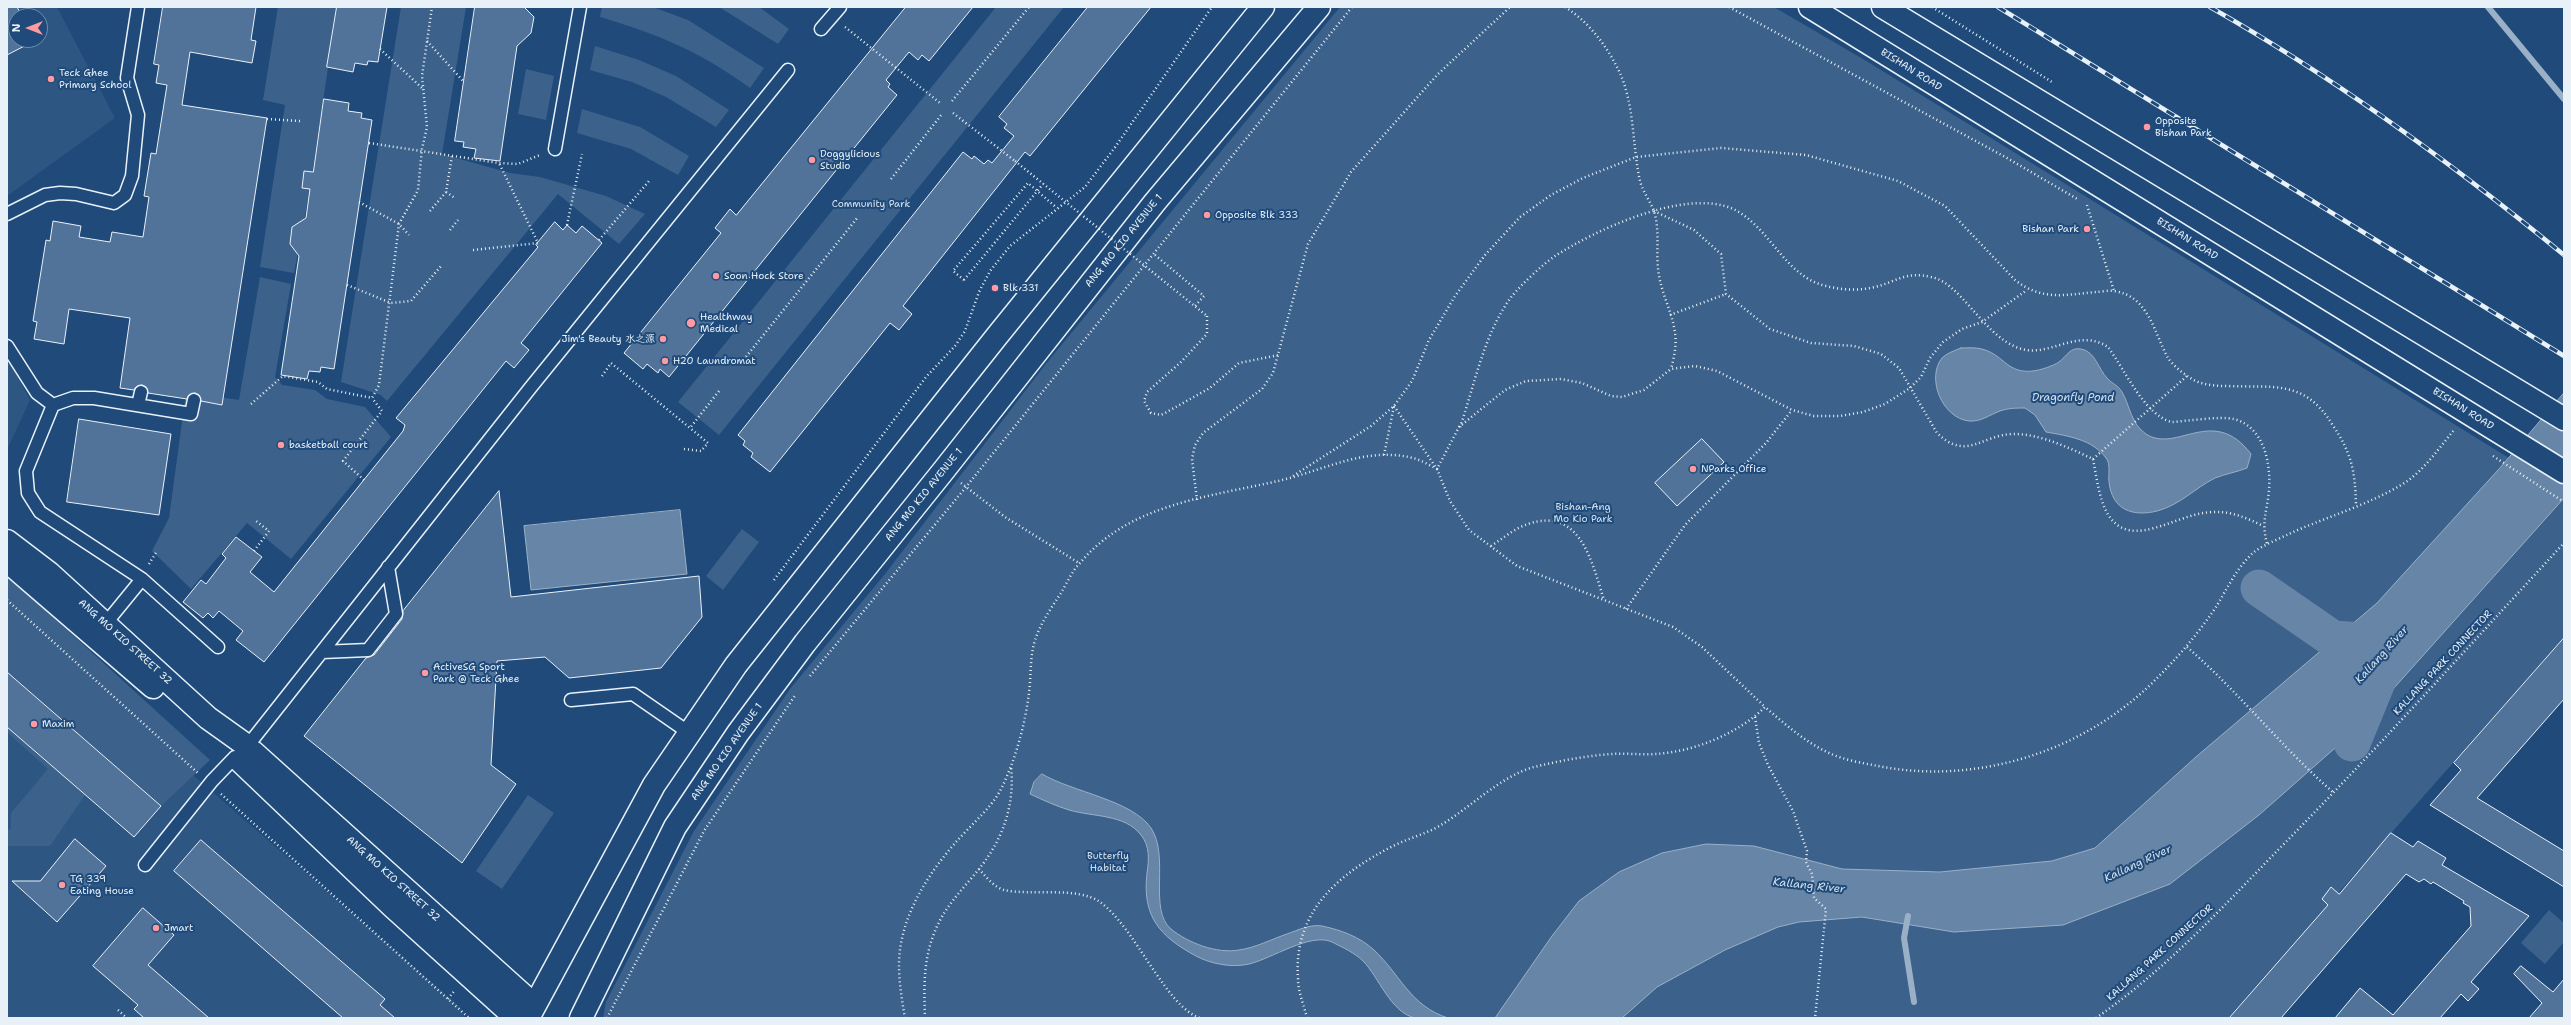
<!DOCTYPE html>
<meta charset="utf-8">
<style>
body{margin:0}
#map{position:relative;width:2571px;height:1025px;overflow:hidden;background:#1f4a7a;font-family:"Shantell Sans",sans-serif}
canvas{display:block}
.frame{position:absolute;inset:0;border:8px solid #e8f1f8;pointer-events:none}
.north{position:absolute;left:8px;top:8px;width:40px;height:40px;box-sizing:border-box;background:#1f4a7a;border:1px solid #6f8dac;border-radius:50%;rotate:270deg;font-size:11px;font-weight:700;line-height:16px;text-align:center;color:#e8f1f8}
.north::after{content:'';display:block;margin:auto;width:14px;height:18px;background:#ff9aa2;clip-path:polygon(50% 0,100% 100%,50% 72%,0 100%)}
</style>
<div id="map">
<canvas width="2571" height="1025"></canvas>
<div class="frame"></div>
<div class="north">N</div>
</div>
<script>
const ctx = document.querySelector('canvas').getContext('2d');
ctx.lineJoin = 'round';
function paint(path, color) { ctx.fillStyle = color; ctx.fill(path, 'evenodd'); }
function strokePath(path, color, width, dash) { ctx.strokeStyle = color; ctx.lineWidth = width; ctx.lineCap = dash ? 'butt' : 'round'; ctx.setLineDash(dash || []); ctx.stroke(path); }
function drawText(font, color, halo, rows, align = 'center') {
  ctx.font = font + ' "Shantell Sans","LXGW WenKai TC",sans-serif'; ctx.lineWidth = 4; ctx.setLineDash([]); ctx.textBaseline = 'middle'; ctx.strokeStyle = halo; ctx.fillStyle = color; for (const [text, x, y, turn = 0] of rows) {
    ctx.save(); ctx.translate(x, y); ctx.rotate((+turn || 0) * Math.PI / 180); ctx.textAlign = isNaN(turn) ? turn : align; if (halo) ctx.strokeText(text, 0, 0); ctx.fillText(text, 0, 0); ctx.restore();
  }
}
const built = new Path2D(`
 M7 7H57L115 118 7 196ZM16 16H40V40H16Z
 M7 357 30 400 7 450Z
 M26 630 459 1006 465 1018H7V652Z`);
const green = new Path2D(`
 M278 7H337L310 189 294 273 260 267 285 105 263 100Z
 M401 7H466L442 154 510 173 540 177 606 196 645 214 619 244 558 194 387 401 381 395 341 382Z
 M602 7H653L688 20 764 68 750 88C699 51 660 35 600 17Z
 M719 7H759L789 29 778 44Z
 M996 7H1064L719 435 678 402Z
 M1340 7H1774L1868 62 2564 492V637L2228 1018H603L606 1002 694 831 790 689 885 574 1045 365Z
 M595 46 639 60 676 76 729 110 716 127 666 97 632 82 590 70Z
 M526 69 554 76 546 120 518 114Z
 M582 109 640 127 689 156 678 175 631 149 577 133Z
 M260 277 291 284 275 377 282 385 315 390 327 399 365 407 391 437 291 559 247 523 191 589 152 551 169 518 186 392 239 400Z
 M742 529 759 542 723 590 706 576Z
 M7 578 21 588 210 760 161 806 13 676 7 682Z
 M7 727 85 795 50 846H7V830L11 829V813L48 769 7 732Z
 M528 795 554 813 502 889 476 871Z
 M2549 910 2564 923V942L2545 964 2521 943Z`);
const water = new Path2D(`
 M1961 348C1969 348 1977 347 1985 350 2004 356 2008 374 2033 371 2041 370 2053 366 2059 362 2067 356 2070 347 2081 349 2095 351 2099 370 2107 378 2112 384 2118 385 2122 392 2130 406 2131 424 2146 434 2177 454 2213 404 2251 454L2247 468C2237 472 2225 474 2215 478 2195 488 2180 505 2157 511 2133 517 2112 510 2109 482 2108 474 2111 464 2106 458 2092 439 2068 436 2046 432L2035 415 2025 408C2017 408 2008 408 2000 411 1989 415 1981 422 1969 421 1942 418 1926 378 1942 358 1947 353 1954 351 1961 348Z
 M2564 393V498L2360 726 2259 815 2170 884 2063 925 1954 932 1862 917 1799 922 1778 927 1725 950 1657 987 1622 1018H1495L1552 936 1579 901 1619 872 1662 853 1706 844 1754 846 1842 869 1940 872 2052 861 2095 848 2197 756 2377 603 2499 469Z
 M680 510 687 574 531 590 524 526Z
 M1042 774C1072 792 1132 800 1151 828 1170 856 1148 910 1171 929 1188 943 1217 954 1239 950 1255 948 1272 939 1287 934 1298 930 1311 924 1322 926 1341 930 1360 937 1374 950 1400 974 1410 1006 1448 1018 1438 1018 1425 1020 1415 1018 1390 1012 1379 977 1363 961 1355 953 1342 947 1332 942 1311 932 1271 959 1249 964 1232 968 1211 964 1196 956 1159 936 1142 916 1147 873 1149 860 1150 846 1141 835 1125 814 1093 817 1069 810 1056 806 1043 800 1030 794L1034 782Z`);
const stream = new Path2D(`
 M2488 7 2564 99
 M1908 916 1904 938 1914 1002`);
const river = new Path2D(`
 M2259 588 2333 639 2393 643 2352 743`);
const building = new Path2D(`
 M7 7H17L22 16H16V40H36L7 55Z
 M163 7H256L251 40 256 41 252 63 190 52 182 105 267 118 222 405 201 401 199 395 195 393 189 395 187 399 148 393 146 387 142 385 136 387 134 390 120 388 130 318 69 309 64 344 34 339 37 322 33 321 46 240 50 241 53 221 81 226 79 237 110 242 112 232 143 237 149 197 144 196 151 153 156 154 167 85 156 83 159 65 154 64Z
 M337 7H387L378 62 368 61 367 65 355 63 353 72 327 67Z
 M475 7H524L534 17 531 33 517 46 500 161 474 158 476 149 463 147 464 142 455 141Z
 M906 7H973L929 61 922 55 918 60 909 52 886 80 890 84 888 87 897 95 669 377 660 369 658 373 647 364 643 369 624 353 721 233 715 228 730 209 736 215Z
 M1088 7H1151L1030 156 1025 152 903 306 912 314 899 330 890 323 770 472 751 457 753 453 743 445 745 441 738 435 963 152 972 159 974 156 984 164 988 160 992 163 1014 136 1004 128 1007 124 999 117Z
 M324 99 349 103 348 111 362 113 361 118 372 120 334 369 321 367 320 372 309 371 307 379 281 375 299 256 290 244 292 227 306 218 310 189 302 188 304 171 313 172Z
 M555 222 563 230 567 225 576 233 582 226 602 243 521 343 529 350 514 368 506 361 264 662 236 640 243 631 219 611 213 618 208 613 203 618 183 602 201 580 206 584 226 558 222 554 236 537 262 557 250 572 274 592 403 431 405 425 396 418 538 247 536 245Z
 M79 419 171 434 159 515 67 502Z
 M1702 439 1724 462 1677 506 1655 483Z
 M499 491 511 597 699 576 702 617 661 668 569 678 545 657 497 661 491 765 516 784 462 863 304 736 366 658 374 655 402 619 403 611Z
 M2564 638V699L2477 798 2564 851V887L2430 805 2461 770 2454 763Z
 M7 672 161 806 134 837 7 727Z
 M2391 833 2413 847 2418 841 2446 858 2442 865 2529 916 2471 982 2479 989 2468 1001 2461 994 2440 1018H2335L2360 988 2393 1015 2471 926 2470 907 2463 903 2464 901 2433 882 2431 884 2424 879 2419 882 2406 874 2281 1018H2229L2328 905 2322 899 2331 887 2339 894Z
 M75 839 106 866 57 922 12 881H40Z
 M201 840 385 999 380 1005 395 1018H343L174 871Z
 M143 908 174 935 148 965 209 1018H144L134 1009 138 1005 93 966Z
 M2521 966 2553 992 2564 979V1018H2529L2542 1003 2514 974Z`);
const path = new Path2D(`
 M1565 7C1588 21 1607 46 1619 71 1635 105 1632 145 1640 181 1643 192 1650 201 1654 211 1660 231 1656 249 1658 268 1660 292 1672 310 1675 333 1677 345 1674 357 1671 369
 M1729 7 2007 158 2079 200
 M1932 7 2052 82
 M845 27 940 103
 M427 41 464 82
 M380 49 422 88
 M952 101 1029 7
 M953 113 1015 161
 M267 119 301 121
 M369 143 499 163 518 164 540 155
 M891 179 942 114
 M446 192 455 198
 M359 202 399 224 409 235
 M2087 205 2114 291
 M430 211 446 192 452 156
 M1654 211 1694 230 1721 254 1726 294 1770 329 1811 343 1854 346 1881 354 1899 368 1937 433C1967 462 1982 434 2014 434 2041 434 2069 448 2093 459 2100 495 2103 543 2154 528 2174 523 2191 513 2213 512 2231 511 2247 518 2263 526
 M567 225 582 154
 M450 230 458 220
 M599 240 649 181
 M473 250 538 243 499 163
 M1155 255 1204 296 1195 306
 M964 280 953 271 1028 183 1057 208
 M347 285 391 303 411 301 442 265
 M1670 315 1726 294
 M1207 316V334L1181 362 1147 392 1144 401 1151 413 1161 415 1165 413 1210 388 1239 363 1279 355
 M741 363 858 217
 M602 376 611 363 690 428 719 391
 M251 404 283 376 318 382 327 389 372 398 379 385 399 224 418 190 422 149 427 127 422 76 432 7
 M1394 406 1437 469 1450 501 1469 530 1517 566 1673 627 1702 647 1765 707
 M1460 427C1475 384 1484 333 1512 296 1521 285 1543 264 1555 256 1596 230 1682 189 1731 208 1770 225 1783 276 1826 286 1842 290 1859 291 1875 287 1896 282 1905 271 1931 277 1960 282 1982 333 2016 347 2048 361 2076 326 2108 347 2125 370 2145 416 2172 422 2188 421 2219 416 2234 419 2264 427 2271 463 2269 490 2267 513 2261 520 2267 544
 M684 449 701 451 708 443 690 428
 M1384 455 1394 406
 M2493 456 2564 502
 M2093 459 2187 376
 M1293 476 1371 426 1394 406 1412 381 1429 340 1455 296 1485 255 1520 217 1551 195 1583 178 1636 157 1721 148 1806 155 1898 181 1945 206 2015 280C2042 301 2064 295 2096 292 2101 292 2108 290 2114 291 2149 296 2154 333 2168 358 2172 364 2180 371 2186 375 2197 384 2211 386 2226 386 2273 388 2304 379 2332 424 2352 454 2355 470 2356 506
 M364 480 343 461 382 411 372 398
 M961 483 1005 517 1079 563
 M1197 500 1192 459 1195 445 1203 433 1262 389 1273 373 1308 244 1351 172 1438 74 1510 7
 M1491 546C1502 539 1515 528 1528 524 1581 506 1592 563 1604 600
 M254 551 269 531 256 521
 M149 564 157 551
 M774 580 926 377 955 346 965 331 979 292 990 271 1010 246 1085 187 1116 146 1212 7
 M7 600 198 773
 M1626 609 1685 525 1766 443 1792 410
 M2187 647C2239 692 2282 748 2334 793
 M810 676 966 487 1352 7
 M1755 717 1759 743 1768 765 1793 811 1807 851 1806 862 1812 874 1814 898 1826 909 1815 1018
 M221 794 469 1018
 M979 869C986 877 994 887 1004 890 1030 896 1077 886 1100 902 1135 927 1166 1007 1200 1018
 M448 999 455 990
 M118 1010 127 1018
 M607 1018 704 831 796 694
 M905 1018C902 1001 899 982 899 965 899 919 927 875 956 842 970 826 990 809 1000 791 1015 762 1025 725 1029 693 1031 678 1030 663 1033 648 1037 628 1050 610 1061 593 1067 583 1072 571 1080 563 1129 504 1208 497 1278 481 1323 471 1365 446 1413 458 1421 460 1429 465 1437 469L1459 427 1505 390 1526 381 1561 379 1582 383 1611 396 1622 397 1644 390 1671 369 1695 366 1717 371 1792 410 1814 416H1840L1863 412 1885 404 1910 388 1921 377 1930 358 1943 342 1962 329 1982 322 2027 290
 M925 1018C924 987 923 960 935 931 945 906 963 889 979 869 1003 839 1015 805 1011 767
 M1307 1018C1304 1005 1298 992 1298 979 1293 912 1338 874 1393 846 1409 838 1426 834 1441 825 1471 807 1501 776 1534 767 1559 761 1585 756 1611 754 1625 753 1640 755 1655 754 1693 752 1738 734 1765 707 1785 724 1805 742 1829 753 1844 760 1862 763 1878 766 1979 786 2089 750 2160 675 2181 654 2199 632 2216 607 2227 589 2237 567 2254 552 2265 544 2279 539 2291 533 2329 516 2371 504 2406 482 2425 469 2439 448 2454 430
 M2096 1018C2164 971 2221 909 2278 850 2376 750 2469 646 2564 543`);
const lane = new Path2D(`
 M821 29 840 7
 M555 149 580 7
 M7 214 45 195 60 193 76 194 114 203 125 195 132 176 138 115 127 78 138 7
 M7 346 37 393 53 405
 M194 400 191 414 94 398H73L53 405 26 471 28 493 40 512 142 579 218 647
 M138 405 141 392
 M102 628 142 579
 M322 652 368 650 396 614 388 567
 M571 700 633 694 688 732
 M249 744 531 387 788 70
 M145 865 212 781 235 757`);
const street = new Path2D(`
 M7 541 49 573 208 718 243 743
 M7 561 153 687
 M253 752 534 1005
 M240 761 392 906 516 1018`);
const primary = new Path2D(`
 M1810 7 2564 472
 M1883 7 2564 419
 M528 1018 654 785 736 665 997 336 1263 7
 M581 1018 675 827 738 733 805 643 944 470 1155 202 1319 7`);
const rail = new Path2D(`
 M1998 7 2564 356
 M2210 7C2335 78 2453 164 2564 255`);
const pathBridge = new Path2D(`
 M1015 161 1207 316
 M964 280 1043 184`);
const markers = [
 [51,79,4,"#ff9aa2"],
 [2147,127,4,"#ff9aa2"],
 [812,160,4,"#ff9aa2"],
 [1207,215,4,"#ff9aa2"],
 [2087,229,4,"#ff9aa2"],
 [716,276,4,"#ff9aa2"],
 [995,288,4,"#ff9aa2"],
 [691,323,5,"#ff9aa2"],
 [663,339,4,"#ff9aa2"],
 [665,361,4,"#ff9aa2"],
 [281,445,4,"#ff9aa2"],
 [1693,469,4,"#ff9aa2"],
 [425,673,4,"#ff9aa2"],
 [34,724,4,"#ff9aa2"],
 [62,885,4,"#ff9aa2"],
 [156,928,4,"#ff9aa2"]
];
const streetNames = [
 ["BISHAN ROAD",1911,70,32],
 ["BISHAN ROAD",2187,239,32],
 ["ANG MO KIO AVENUE 1",1124,241,-51],
 ["BISHAN ROAD",2463,409,32],
 ["ANG MO KIO AVENUE 1",924,495,-51],
 ["ANG MO KIO STREET 32",125,642,42],
 ["KALLANG PARK CONNECTOR",2443,663,-47],
 ["ANG MO KIO AVENUE 1",727,752,-55],
 ["ANG MO KIO STREET 32",393,879,42],
 ["KALLANG PARK CONNECTOR",2160,953,-42]
];
const poiNames = [
 ["Teck Ghee",59,73],
 ["Primary School",59,85],
 ["Opposite",2155,121],
 ["Bishan Park",2155,133],
 ["Doggylicious",820,154],
 ["Studio",820,166],
 ["Opposite Blk 333",1215,215],
 ["Bishan Park",2079,229,"right"],
 ["Soon Hock Store",724,276],
 ["Blk 331",1003,288],
 ["Healthway",700,317],
 ["Medical",700,329],
 ["Jim's Beauty 水之源",655,339,"right"],
 ["H20 Laundromat",673,361],
 ["basketball court",289,445],
 ["NParks Office",1701,469],
 ["ActiveSG Sport",433,667],
 ["Park @ Teck Ghee",433,679],
 ["Maxim",42,724],
 ["TG 339",70,879],
 ["Eating House",70,891],
 ["Jmart",164,928]
];
const parkNames = [
 ["Community Park",871,204],
 ["Bishan-Ang",1583,507],
 ["Mo Kio Park",1583,519],
 ["Butterfly",1108,856],
 ["Habitat",1108,868]
];
const waterNames = [
 ["Dragonfly Pond",2073,398],
 ["Kallang River",2382,655,-48],
 ["Kallang River",2138,864,-25],
 ["Kallang River",1809,886,6]
];
paint(built, '#2e5683');
paint(green, '#3c628c');
paint(water, '#6685a7');
strokePath(water, '#9ab0c7', 1);
strokePath(stream, '#9ab0c7', 6);
strokePath(river, '#6685a7', 37);
paint(building, '#517399');
strokePath(building, '#e8f1f8', 1);
strokePath(lane, '#e8f1f8', 15);
strokePath(street, '#e8f1f8', 25);
strokePath(primary, '#e8f1f8', 25);
strokePath(path, '#e8f1f8', 2.5, [1, 3]);
strokePath(lane, '#1f4a7a', 12);
strokePath(street, '#1f4a7a', 22);
strokePath(primary, '#1f4a7a', 22);
strokePath(rail, '#e8f1f8', 4.5);
strokePath(rail, '#1f4a7a', 3, [9]);
strokePath(pathBridge, '#e8f1f8', 2.5, [1, 3]);
for (const [x, y, r, color] of markers) { const dot = new Path2D(); dot.arc(x, y, r, 0, 2 * Math.PI); ctx.fillStyle = color; ctx.fill(dot); strokePath(dot, '#1f4a7a', 1.5); }
drawText('10px', '#e8f1f8', '#1f4a7a', streetNames);
drawText('10px', '#e8f1f8', '#1f4a7a', poiNames, 'left');
drawText('10px', '#d7e3ed', '#1f4a7a', parkNames);
drawText('italic 11px', '#d4e1ec', '#1f4a7a', waterNames);
</script>
